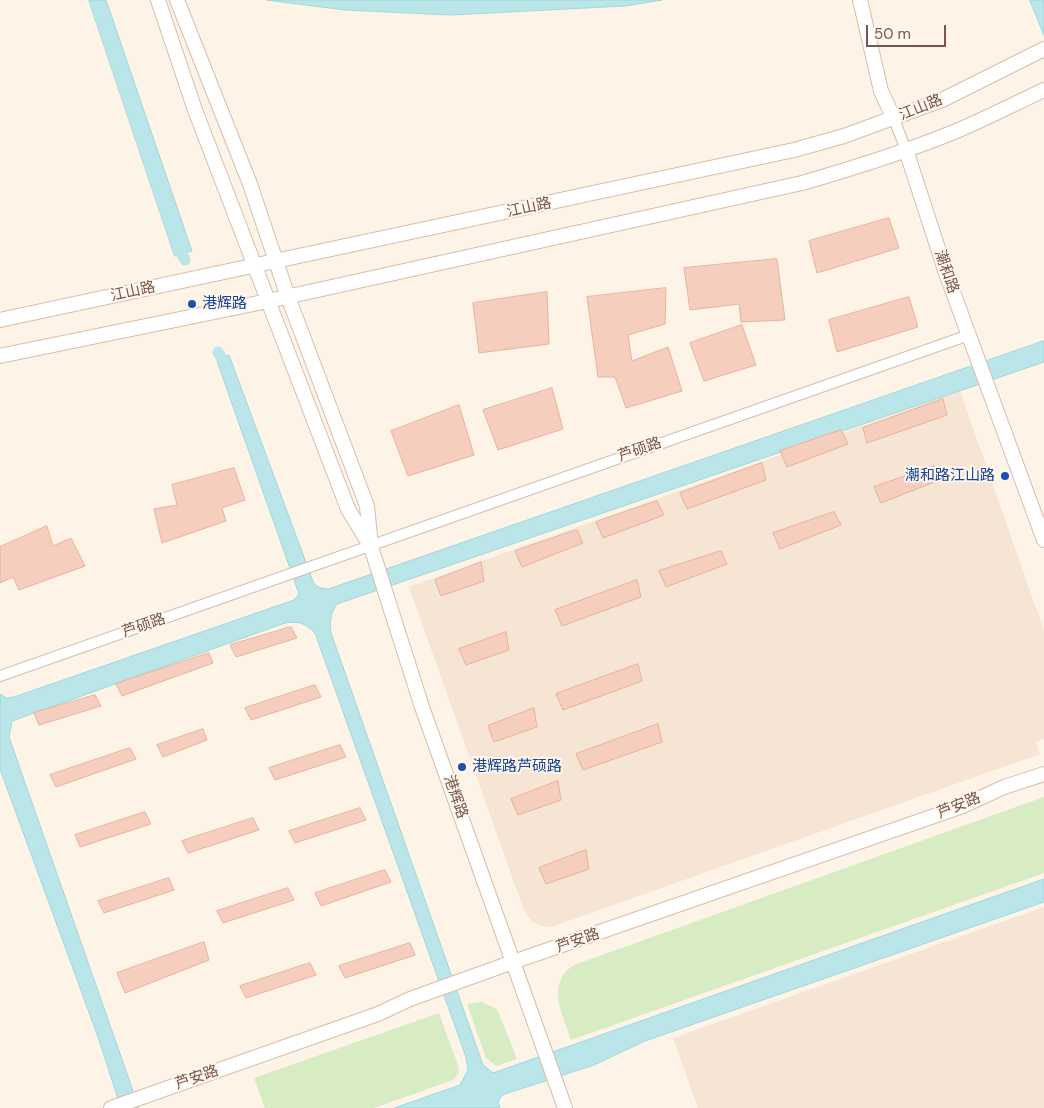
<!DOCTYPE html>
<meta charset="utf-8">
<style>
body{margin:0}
#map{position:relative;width:1044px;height:1108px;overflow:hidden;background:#fdf3e7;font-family:"DM Sans",sans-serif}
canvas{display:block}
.scale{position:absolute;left:866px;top:25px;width:80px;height:22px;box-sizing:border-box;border:2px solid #795649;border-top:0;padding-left:6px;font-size:15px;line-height:18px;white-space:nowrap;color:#795649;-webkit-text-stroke:4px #fff7ee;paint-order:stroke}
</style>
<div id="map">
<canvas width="1044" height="1108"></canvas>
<div class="scale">50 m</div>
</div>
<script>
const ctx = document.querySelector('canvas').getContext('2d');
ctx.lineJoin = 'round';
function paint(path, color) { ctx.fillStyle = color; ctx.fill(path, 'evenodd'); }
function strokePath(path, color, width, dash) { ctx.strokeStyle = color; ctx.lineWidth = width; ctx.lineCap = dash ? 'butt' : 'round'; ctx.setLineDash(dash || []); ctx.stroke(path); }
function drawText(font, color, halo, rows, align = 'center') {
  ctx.font = font + ' "DM Sans","Noto Sans SC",sans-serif'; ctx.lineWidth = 4; ctx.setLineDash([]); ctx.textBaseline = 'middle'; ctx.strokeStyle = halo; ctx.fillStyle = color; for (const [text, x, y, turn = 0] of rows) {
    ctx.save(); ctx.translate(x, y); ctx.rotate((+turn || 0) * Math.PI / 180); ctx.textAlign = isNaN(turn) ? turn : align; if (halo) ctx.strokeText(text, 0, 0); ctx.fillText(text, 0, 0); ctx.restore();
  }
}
const residential = new Path2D(`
 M960 391 1044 631V739L1036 742 1040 754 551 927 542 926 533 922 526 914 520 899 409 587Z
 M1044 907V1108H698L673 1038Z`);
const green = new Path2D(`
 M1044 797V873L571 1040C563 1015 545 983 574 965Z
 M482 1002 497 1009 517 1059 496 1066 486 1058 467 1004Z
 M439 1013 458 1065 459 1073 453 1080 374 1108H265L254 1078Z`);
const water = new Path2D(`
 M89 0H106L192 251 175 256Z
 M267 0H662L625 6 451 15 345 10Z
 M1030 0H1044V35Z
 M1044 341V362L337 604C330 614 330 621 331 633L483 1065 493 1073 1044 879V902L645 1041 594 1065 502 1095 498 1102 500 1108H394L460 1085 468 1070 466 1057 315 633C305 623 299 621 285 623L12 721 9 737 139 1108H121L98 1037 0 769V694L6 698 14 697 294 600 299 594 217 361 229 355 314 584 320 588 328 589Z`);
const canal = new Path2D(`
 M182 254 185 260
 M218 352 222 359`);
const building = new Path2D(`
 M889 218 899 248 817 273 809 241Z
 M777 259 785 320 741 322 739 304 690 310 684 268Z
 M666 288 665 324 628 335 632 361 668 347 682 391 626 408 615 377H598L587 297Z
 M547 292 549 344 479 353 473 303Z
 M909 297 918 327 837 352 829 320Z
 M742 325 756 365 704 381 690 343Z
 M552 388 563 429 498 450 483 410Z
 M943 399 947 415 867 443 863 428Z
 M459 405 474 455 408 476 391 431Z
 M841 430 848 444 787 467 780 451Z
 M762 463 766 480 687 509 680 493Z
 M935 466 942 479 881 503 874 487Z
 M234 468 245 500 222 508 226 521 162 543 154 509 177 505 172 485Z
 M657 501 664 515 603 538 596 522Z
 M834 512 841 525 780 549 773 533Z
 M47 526 53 546 71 538 85 566 19 590 13 577 0 583V547Z
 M577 530 583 543 522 567 515 551Z
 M721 551 727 564 666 587 659 571Z
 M481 562 484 581 441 596 435 580Z
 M637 580 641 597 562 626 555 610Z
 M291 627 297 638 236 657 230 645Z
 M506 632 509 650 466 665 459 649Z
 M209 653 213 663 122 696 116 684Z
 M638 664 642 681 563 710 556 694Z
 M315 685 321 697 251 720 245 708Z
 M95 695 101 706 39 725 34 713Z
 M534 708 537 727 494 742 488 726Z
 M658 724 662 742 583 770 576 754Z
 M203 729 207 740 163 757 157 745Z
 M340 745 346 757 275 780 269 768Z
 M130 748 136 759 56 787 50 775Z
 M558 781 561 800 518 815 511 799Z
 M360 808 366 820 295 843 289 831Z
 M145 812 151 824 80 847 75 835Z
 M253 818 259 830 188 853 182 841Z
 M586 850 589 869 546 884 539 868Z
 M385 870 391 882 321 906 315 893Z
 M169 878 174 890 104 913 98 901Z
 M288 888 294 900 223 923 217 911Z
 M204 942 209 960 125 993 117 973Z
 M410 943 415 955 345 978 339 966Z
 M310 963 316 975 246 998 240 986Z`);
const street = new Path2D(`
 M894 119 906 150
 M0 676 969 335`);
const secondary = new Path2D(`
 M158 0 195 110 348 509 369 544
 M177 0 250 184 288 297 367 506 371 547 422 707 565 1108
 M860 0 881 91 894 119
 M906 150 946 273 1044 540
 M0 320 794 150 844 136 942 100 1044 49
 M0 356 268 301 802 183C854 168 905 152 954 132 985 119 1014 104 1044 90
 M111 1108 378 1014 410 999 513 962 963 806 1004 787 1044 774`);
const markers = [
 [192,304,5,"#1a4fb4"],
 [1005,476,5,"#1a4fb4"],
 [462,767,5,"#1a4fb4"]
];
const streetNames = [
 ["江山路",921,108,-22],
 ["江山路",529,208,-12],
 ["潮和路",946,272,71],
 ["江山路",133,292,-12],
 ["芦硕路",640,450,-19],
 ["芦硕路",144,626,-19],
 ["港辉路",455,797,71],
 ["芦安路",959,806,-22],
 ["芦安路",578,941,-19],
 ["芦安路",197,1078,-19]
];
const transitNames = [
 ["港辉路",202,304],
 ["潮和路江山路",995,476,"right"],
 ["港辉路芦硕路",472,767]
];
paint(residential, '#f6e4d5');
paint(green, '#d8ecc4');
paint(water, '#bae6e9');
strokePath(water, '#9fd8db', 1);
strokePath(canal, '#bae6e9', 11);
paint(building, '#f5cebd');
strokePath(building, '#e8b29c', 1);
strokePath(street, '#d3bbae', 12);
strokePath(secondary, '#d8bcae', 16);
strokePath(street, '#fff', 10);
strokePath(secondary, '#fff', 14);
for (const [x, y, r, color] of markers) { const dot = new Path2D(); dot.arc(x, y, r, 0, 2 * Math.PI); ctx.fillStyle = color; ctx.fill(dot); strokePath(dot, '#fff7ee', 2); }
drawText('15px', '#795649', '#fff7ee', streetNames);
drawText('15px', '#164399', '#fff7ee', transitNames, 'left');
</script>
